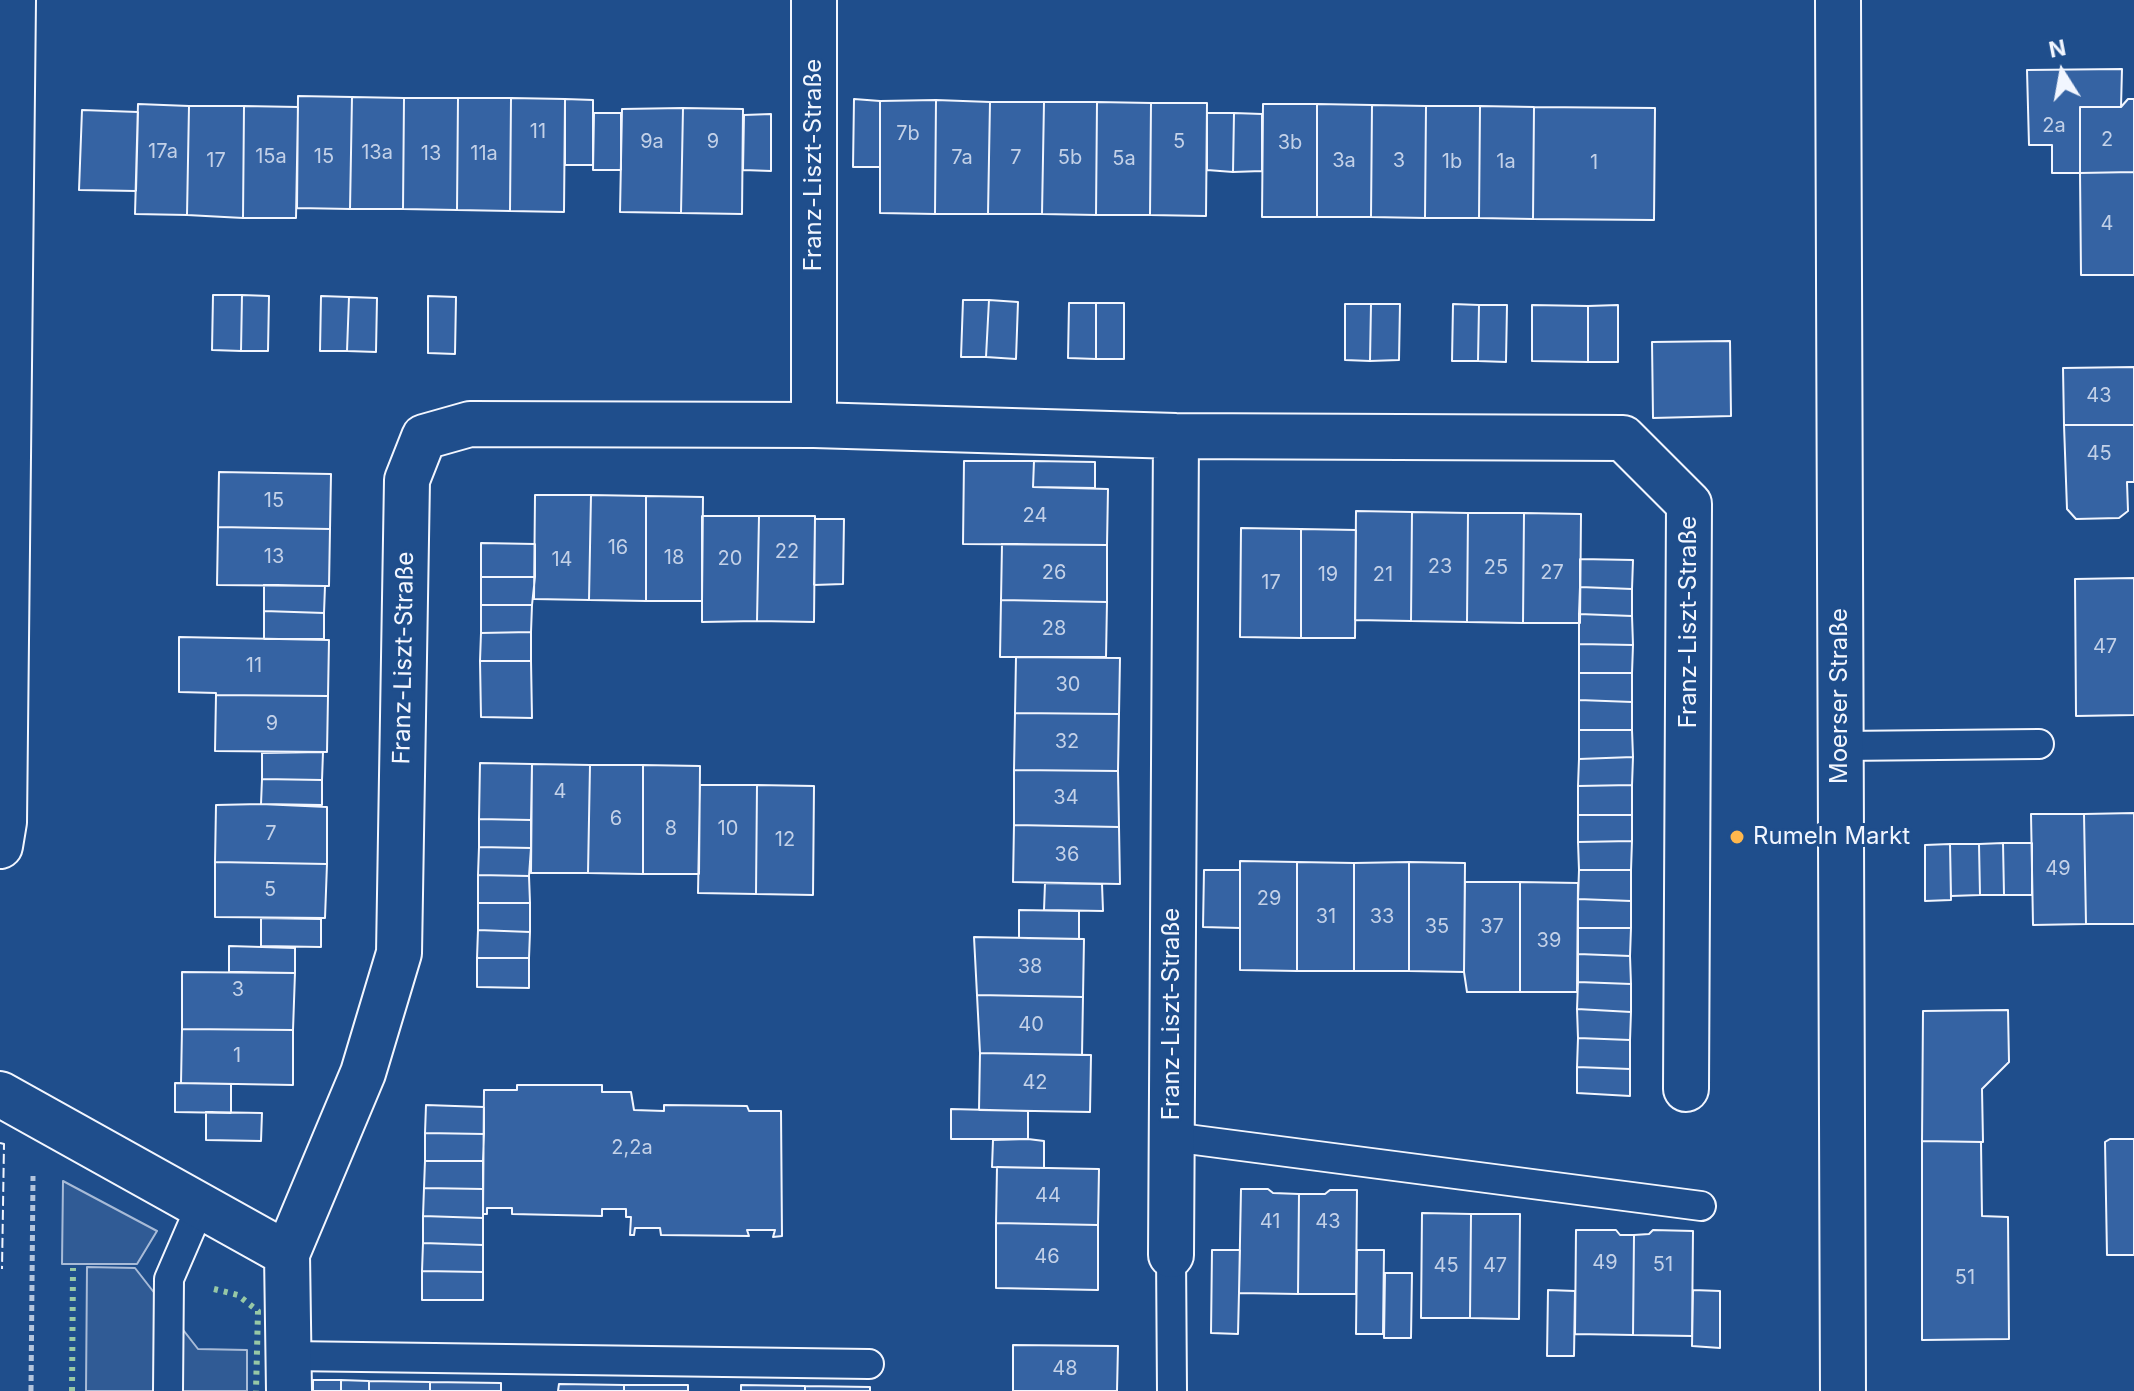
<!DOCTYPE html>
<meta charset="utf-8">
<style>
body{margin:0}
#map{position:relative;width:2134px;height:1391px;overflow:hidden;background:#1f4e8c;font-family:Inter,sans-serif}
canvas{display:block}
.north{position:absolute;left:2022px;top:32px;width:80px;height:80px;-webkit-text-stroke:6px #1f4e8c;paint-order:stroke;rotate:349deg;font-size:22px;font-weight:700;line-height:32px;text-align:center;color:#f2f6ff}
.north::after{content:'';display:block;margin:auto;width:28px;height:36px;background:#f2f6ff;clip-path:polygon(50% 0,100% 100%,50% 72%,0 100%)}
</style>
<div id="map">
<canvas width="2134" height="1391"></canvas>
<div class="north">N</div>
</div>
<script>
const ctx = document.querySelector('canvas').getContext('2d');
ctx.lineJoin = 'round';
function paint(path, color) { ctx.fillStyle = color; ctx.fill(path, 'evenodd'); }
function strokePath(path, color, width, dash) { ctx.strokeStyle = color; ctx.lineWidth = width; ctx.lineCap = dash ? 'butt' : 'round'; ctx.setLineDash(dash || []); ctx.stroke(path); }
function drawText(font, color, halo, rows, align = 'center') {
  ctx.font = font + ' Inter,sans-serif'; ctx.lineWidth = 6; ctx.setLineDash([]); ctx.textBaseline = 'middle'; ctx.strokeStyle = halo; ctx.fillStyle = color; for (const [text, x, y, turn = 0] of rows) {
    ctx.save(); ctx.translate(x, y); ctx.rotate((+turn || 0) * Math.PI / 180); ctx.textAlign = isNaN(turn) ? turn : align; if (halo) ctx.strokeText(text, 0, 0); ctx.fillText(text, 0, 0); ctx.restore();
  }
}
const built = new Path2D(`
 M63 1181 157 1231 137 1264H62Z
 M87 1267 135 1268 198 1349 247 1350V1391H86Z`);
const building = new Path2D(`
 M2122 69 2121 107H2080V173H2052V145H2029L2027 70Z
 M298 96 352 97 350 209 297 208Z
 M352 97 404 98 403 209H350Z
 M404 98H458L457 210 403 209Z
 M458 98H511L510 211 457 210Z
 M511 98 565 99 564 212 510 211Z
 M565 99 593 100V165H565Z
 M854 99 880 101V167H853Z
 M2128 99H2134V172L2080 173V107H2121Z
 M936 100 935 214 880 213V101Z
 M936 100 990 102 988 214H935Z
 M990 102H1044L1042 214H988Z
 M1044 102H1097L1096 215 1042 214Z
 M1097 102 1151 103 1150 215H1096Z
 M1151 103H1207L1206 216 1150 215Z
 M138 104 189 106 187 215 135 214Z
 M1263 104H1317V217H1262Z
 M1317 104 1372 105 1371 217H1317Z
 M1372 105 1426 106 1425 218 1371 217Z
 M189 106H244L243 218 187 215Z
 M244 106 298 107 296 218H243Z
 M1426 106H1480L1479 218H1425Z
 M1480 106 1534 107 1533 219 1479 218Z
 M1534 107 1655 108 1654 220 1533 219Z
 M683 108 681 213 620 212 622 109Z
 M683 108 743 109 742 214 681 213Z
 M82 110 138 112 136 191 79 190Z
 M594 113H621V170H593Z
 M1207 113H1234L1233 172 1207 170Z
 M1234 113 1262 114V171L1233 172Z
 M771 114V171L743 170 744 115Z
 M2134 172V275H2081L2080 173Z
 M213 295H242L241 351 212 350Z
 M242 295 269 296 268 351H241Z
 M321 296 349 297 347 351H320Z
 M428 296 456 297 455 354 428 353Z
 M349 297 377 298 376 352 347 351Z
 M963 300H989L986 357H961Z
 M989 300 1018 302 1016 359 986 357Z
 M1069 303H1096V359L1068 358Z
 M1096 303H1124V359H1096Z
 M1345 304H1371L1370 361 1345 360Z
 M1371 304H1400L1399 360 1370 361Z
 M1453 304 1479 305 1478 361H1452Z
 M1479 305H1507L1506 362 1478 361Z
 M1532 305 1588 306V362L1532 361Z
 M1618 305V362H1588V306Z
 M1730 341 1731 416 1653 418 1652 342Z
 M2134 367V425H2064L2063 368Z
 M2064 425H2134V482H2127L2128 511 2119 518 2076 519 2067 509Z
 M964 461H1034L1033 487 1108 489 1107 545 963 544Z
 M1034 461 1095 462V488L1033 487Z
 M219 472 331 474 330 529 218 527Z
 M535 495H591L589 600 534 599Z
 M591 495 646 496V601L589 600Z
 M646 496 703 497 702 601H646Z
 M1356 511 1412 512 1411 621 1355 620Z
 M1412 512 1468 513 1467 622 1411 621Z
 M1468 513H1524L1523 623 1467 622Z
 M1524 513 1581 514 1580 623H1523Z
 M702 516H759L757 621 702 622Z
 M759 516H815L814 622 757 621Z
 M815 519H844L843 584 814 585Z
 M218 527 330 529 329 586 217 585Z
 M1241 528 1301 529V638L1240 637Z
 M1301 529 1356 530 1355 638H1301Z
 M481 543 535 544V577H481Z
 M1002 544 1107 545V602L1001 600Z
 M1580 559 1633 560 1632 589 1580 587Z
 M481 577H535L532 605H481Z
 M2134 578V715L2076 716 2075 579Z
 M264 585 325 586 324 613 264 611Z
 M1580 587 1632 589V616L1579 614Z
 M1001 600 1107 602 1106 657H1000Z
 M481 605H532L531 632 481 633Z
 M264 611 324 613V639H264Z
 M1579 614 1632 616 1633 645 1579 644Z
 M531 632V661H480L481 633Z
 M179 637 329 640 328 696 216 695V693L179 692Z
 M1579 644 1633 645 1632 673H1579Z
 M1016 657 1120 658 1119 714 1015 713Z
 M480 661H531L532 718 481 717Z
 M1579 673H1632V702L1579 700Z
 M216 695 328 696 327 752 215 751Z
 M1579 700 1632 702V730H1579Z
 M1015 713 1119 714 1118 771 1014 770Z
 M1579 730H1632L1633 757 1579 759Z
 M323 752 322 780 262 779V753Z
 M1633 757 1632 785 1578 786 1579 759Z
 M480 763 532 764 531 820 479 819Z
 M532 764 590 765 588 873H531Z
 M590 765H643V874L588 873Z
 M643 765 700 766 699 874H643Z
 M1014 770 1118 771 1119 827 1014 825Z
 M262 779 322 780V805L261 804Z
 M700 785H757L756 894 698 893Z
 M757 785 814 786 813 895 756 894Z
 M1632 785V815H1578V786Z
 M261 804 327 807V864L215 862 216 805Z
 M2134 813V924H2086L2084 814Z
 M2031 814H2084L2086 924 2033 925Z
 M1578 815H1632V841L1578 842Z
 M479 819 531 820V848L479 847Z
 M1014 825 1119 827 1120 884 1013 882Z
 M1632 841 1631 870H1579L1578 842Z
 M2003 843 2004 895H1980L1979 844Z
 M2003 843H2032V895H2004Z
 M1950 844 1951 900 1925 901V845Z
 M1950 844H1979L1980 895 1951 896Z
 M479 847 531 848 529 876 478 875Z
 M1240 861 1297 862V971L1240 970Z
 M215 862 327 864 325 918 215 917Z
 M1297 862 1354 863V971H1297Z
 M1409 862V971H1354V863Z
 M1409 862 1465 863 1464 972 1409 971Z
 M1204 870H1240V928L1203 927Z
 M1579 870H1631V901L1578 899Z
 M478 875 529 876 530 903H478Z
 M1465 882H1520V992H1467L1464 972Z
 M1520 882 1578 883 1577 992H1520Z
 M1045 883 1102 884 1103 911 1044 910Z
 M1578 899 1631 901V928H1578Z
 M478 903H530V932L478 930Z
 M1019 910 1079 911V939L1019 938Z
 M261 918 321 919V947L261 946Z
 M1578 928H1631L1630 956 1578 954Z
 M478 930 530 932 529 958H477Z
 M974 937 1084 939 1083 997 977 995Z
 M229 946 295 948V973L229 972Z
 M1578 954 1630 956 1631 984 1578 982Z
 M477 958H529V988L477 987Z
 M182 972 295 973 293 1030 182 1029Z
 M1578 982 1631 984V1012L1577 1009Z
 M977 995 1083 997 1082 1055 980 1053Z
 M1577 1009 1631 1012 1630 1040 1578 1038Z
 M2008 1010 2009 1062 1982 1089 1983 1142 1922 1141 1923 1011Z
 M182 1029 293 1030V1085L181 1083Z
 M1578 1038 1630 1040V1069L1577 1067Z
 M980 1053 1091 1055 1090 1112 979 1110Z
 M1577 1067 1630 1069V1096L1577 1093Z
 M175 1083 231 1084V1113L175 1112Z
 M517 1085H602V1092H631L634 1110 664 1111V1105L747 1106 749 1111H781L782 1236 773 1237 775 1230H747L749 1236 661 1235 660 1228H635L634 1235H630L631 1217H626V1209H602V1216L512 1214V1208H487V1214H483L484 1090H517Z
 M426 1105 484 1107V1134L425 1133Z
 M951 1109 1028 1111V1139H951Z
 M206 1112 262 1113 261 1141 206 1140Z
 M425 1133 484 1134 483 1161H425Z
 M1028 1139 1044 1141V1168L992 1167 993 1140Z
 M2110 1139H2134V1255H2107L2105 1142Z
 M1922 1141 1981 1142 1982 1216 2008 1217 2009 1339 1922 1340Z
 M425 1161H483V1189L424 1188Z
 M997 1167 1099 1169 1098 1225 996 1223Z
 M424 1188 483 1189V1218L423 1216Z
 M1241 1189H1268L1273 1193 1299 1194 1298 1294 1239 1293Z
 M1330 1190H1357L1356 1294H1298L1299 1194H1325Z
 M1422 1213 1471 1214 1470 1318H1421Z
 M1471 1214H1520L1519 1319 1470 1318Z
 M423 1216 483 1218V1245L423 1243Z
 M996 1223 1098 1225V1290L996 1288Z
 M1576 1230H1616L1620 1235H1634L1633 1335 1575 1334Z
 M1653 1230 1693 1231 1692 1336 1633 1335 1634 1235 1649 1234Z
 M423 1243 483 1245V1272L422 1271Z
 M1212 1250H1240L1238 1334 1211 1333Z
 M1357 1250H1384L1383 1334H1356Z
 M422 1271 483 1272V1300H422Z
 M1385 1273H1412L1411 1338H1384Z
 M1548 1290 1575 1291 1574 1356H1547Z
 M1693 1290 1720 1291V1348L1692 1346Z
 M1013 1345 1118 1346 1117 1391H1013Z
 M313 1380H341V1391H313Z
 M341 1380 369 1381V1391H341Z
 M369 1381 430 1382V1391H369Z
 M430 1382 501 1383V1391H430Z
 M559 1384 624 1385V1391H558Z
 M624 1385H688V1391H624Z
 M741 1385 805 1386V1391H741Z
 M805 1386 870 1387V1391H805Z`);
const path = new Path2D(`
 M31 1391 33 1176`);
const service = new Path2D(`
 M1841 746 2039 744
 M1172 1137 1701 1206
 M1171 1255 1172 1391
 M289 1356 869 1364
 M168 1391 169 1279 201 1205`);
const minor = new Path2D(`
 M814 425 1176 436 1623 438 1689 504 1686 1089
 M0 846 4 822 13 0
 M0 1094 287 1254 289 1391
 M287 1254 363 1073 399 953 407 480 424 437 470 424 814 425V0
 M1171 1255 1176 436`);
const secondary = new Path2D(`
 M1838 0 1843 1391`);
const hedge = new Path2D(`
 M214 1289 238 1295 258 1311 256 1391
 M72 1391 73 1268`);
const fence = new Path2D(`
 M0 1143 4 1144 2 1269`);
const markers = [
 [1737,837,8,"#ffb74d"]
];
const numberNames = [
 ["2a",2054,126],
 ["11",538,132],
 ["7b",908,134],
 ["2",2107,140],
 ["9a",652,142],
 ["9",713,142],
 ["5",1179,142],
 ["3b",1290,143],
 ["17a",163,152],
 ["13a",377,153],
 ["13",431,154],
 ["11a",484,154],
 ["15a",271,157],
 ["15",324,157],
 ["7a",962,158],
 ["7",1016,158],
 ["5b",1070,158],
 ["5a",1124,159],
 ["17",216,161],
 ["3a",1344,161],
 ["3",1399,161],
 ["1b",1452,162],
 ["1a",1506,162],
 ["1",1594,163],
 ["4",2107,224],
 ["43",2099,396],
 ["45",2099,454],
 ["15",274,501],
 ["24",1035,516],
 ["16",618,548],
 ["22",787,552],
 ["13",274,557],
 ["18",674,558],
 ["20",730,559],
 ["14",562,560],
 ["23",1440,567],
 ["25",1496,568],
 ["26",1054,573],
 ["27",1552,573],
 ["19",1328,575],
 ["21",1383,575],
 ["17",1271,583],
 ["28",1054,629],
 ["47",2105,647],
 ["11",254,666],
 ["30",1068,685],
 ["9",272,724],
 ["32",1067,742],
 ["4",560,792],
 ["34",1066,798],
 ["6",616,819],
 ["8",671,829],
 ["10",728,829],
 ["7",271,834],
 ["12",785,840],
 ["36",1067,855],
 ["49",2058,869],
 ["5",270,890],
 ["29",1269,899],
 ["31",1326,917],
 ["33",1382,917],
 ["35",1437,927],
 ["37",1492,927],
 ["39",1549,941],
 ["38",1030,967],
 ["3",238,990],
 ["40",1031,1025],
 ["1",237,1056],
 ["42",1035,1083],
 ["2,2a",632,1148],
 ["44",1048,1196],
 ["41",1270,1222],
 ["43",1328,1222],
 ["46",1047,1257],
 ["49",1605,1263],
 ["51",1663,1265],
 ["45",1446,1266],
 ["47",1495,1266],
 ["51",1965,1278],
 ["48",1065,1369]
];
const streetNames = [
 ["Franz-Liszt-Straße",814,165,-90],
 ["Franz-Liszt-Straße",1689,622,-90],
 ["Franz-Liszt-Straße",404,658,-89],
 ["Moerser Straße",1840,696,-90],
 ["Franz-Liszt-Straße",1172,1014,-90]
];
const poiNames = [
 ["Rumeln Markt",1753,837]
];
paint(built, '#305b95');
strokePath(built, '#a8bbd7', 2);
paint(building, '#3563a3');
strokePath(building, '#f2f6ff', 2);
strokePath(service, '#f2f6ff', 32);
strokePath(minor, '#f2f6ff', 48);
strokePath(secondary, '#f2f6ff', 48);
strokePath(path, '#b3c4dc', 5, [6, 4]);
strokePath(service, '#1f4e8c', 28);
strokePath(minor, '#1f4e8c', 44);
strokePath(secondary, '#1f4e8c', 44);
strokePath(hedge, '#97c8a6', 6, [4, 6]);
strokePath(fence, '#f2f6ff', 2, [10, 4]);
for (const [x, y, r, color] of markers) { const dot = new Path2D(); dot.arc(x, y, r, 0, 2 * Math.PI); ctx.fillStyle = color; ctx.fill(dot); strokePath(dot, '#1f4e8c', 3); }
drawText('20px', '#c3d1e8', null, numberNames);
drawText('24px', '#f2f6ff', '#1f4e8c', streetNames);
drawText('24px', '#f2f6ff', '#1f4e8c', poiNames, 'left');
</script>
